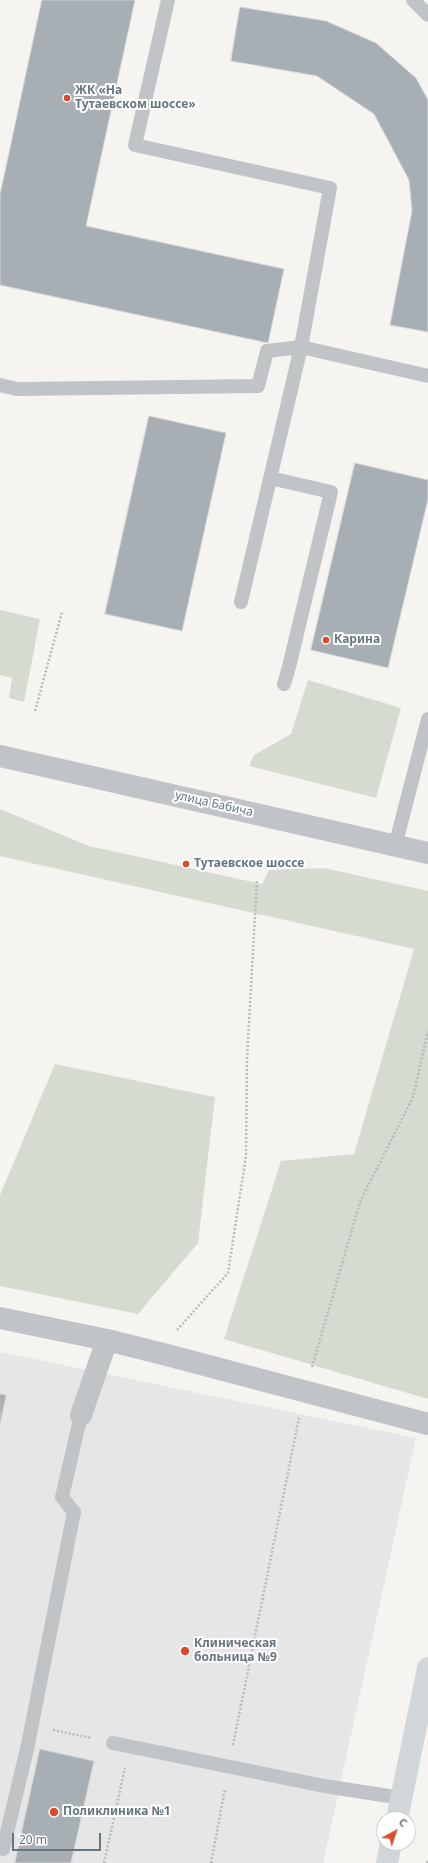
<!DOCTYPE html>
<meta charset="utf-8">
<style>
body{margin:0}
#map{position:relative;width:428px;height:1863px;overflow:hidden;background:#f5f4f1;font-family:"Noto Sans",sans-serif}
canvas{display:block}
.north{position:absolute;left:376px;top:1811px;width:40px;height:40px;box-sizing:border-box;background:#fff;border:1px solid #c1c8cc;border-radius:50%;rotate:40deg;font-size:11px;font-weight:700;line-height:16px;text-align:center;color:#657680}
.north::after{content:'';display:block;margin:auto;width:14px;height:18px;background:#d84c2d;clip-path:polygon(50% 0,100% 100%,50% 72%,0 100%)}
.scale{position:absolute;left:12px;top:1833px;width:89px;height:18px;box-sizing:border-box;border:2px solid #657680;border-top:0;padding-left:5px;font-size:12px;line-height:14px;white-space:nowrap;color:#657680;-webkit-text-stroke:3px #fff;paint-order:stroke}
</style>
<div id="map">
<canvas width="428" height="1863"></canvas>
<div class="north">С</div>
<div class="scale">20 m</div>
</div>
<script>
const ctx = document.querySelector('canvas').getContext('2d');
ctx.lineJoin = 'round';
function paint(path, color) { ctx.fillStyle = color; ctx.fill(path, 'evenodd'); }
function strokePath(path, color, width, dash) { ctx.strokeStyle = color; ctx.lineWidth = width; ctx.lineCap = dash ? 'butt' : 'round'; ctx.setLineDash(dash || []); ctx.stroke(path); }
function drawText(font, color, halo, rows, align = 'center') {
  ctx.font = font + ' "Noto Sans",sans-serif'; ctx.lineWidth = 4; ctx.setLineDash([]); ctx.textBaseline = 'middle'; ctx.strokeStyle = halo; ctx.fillStyle = color; for (const [text, x, y, turn = 0] of rows) {
    ctx.save(); ctx.translate(x, y); ctx.rotate((+turn || 0) * Math.PI / 180); ctx.textAlign = isNaN(turn) ? turn : align; if (halo) ctx.strokeText(text, 0, 0); ctx.fillText(text, 0, 0); ctx.restore();
  }
}
const built = new Path2D(`
 M0 1352 416 1438 323 1863H0Z`);
const green = new Path2D(`
 M0 610 40 619 24 702 9 698 12 678 0 675Z
 M308 680 401 708 376 798 249 766 254 755 291 734Z
 M0 809 89 846 262 884 269 870 324 868 428 891V1399L224 1339 281 1161 354 1154 414 949 0 856Z
 M55 1064 215 1097 198 1243 138 1314 0 1286V1195Z`);
const building = new Path2D(`
 M42 0H135L86 226 284 269 268 343 0 285V195Z
 M240 7 326 21 376 43 416 78 428 100V332L390 325 412 211 409 180 374 114 317 76 231 61Z
 M149 416 226 433 182 631 105 614Z
 M355 463 428 480V499L388 668 311 650Z
 M0 1394 6 1395 0 1425Z
 M40 1749 94 1761 71 1863H15Z`);
const path = new Path2D(`
 M35 711 62 612
 M177 1330 228 1273 246 1156 247 1058 257 880
 M312 1367 360 1202 413 1097 428 1031
 M53 1730 91 1738
 M233 1745 299 1418
 M104 1863 125 1768
 M211 1863 225 1789
 M427 1863 428 1860`);
const service = new Path2D(`
 M168 0 135 145 330 188 301 347 241 602
 M413 0 428 15
 M0 385 17 389 258 386 267 351 301 347 428 376
 M270 478 331 492 289 667 284 684
 M395 846 428 719
 M113 1743 324 1786 402 1798
 M0 1848 3 1849 27 1749 74 1512 62 1497 81 1415`);
const minor = new Path2D(`
 M0 1318 107 1340 167 1355 428 1424
 M81 1415 107 1340`);
const tertiary = new Path2D(`
 M0 756 428 853`);
const primary = new Path2D(`
 M397 1819 428 1668
 M387 1863 391 1843`);
const markers = [
 [67,98,4,"#d84c2d"],
 [326,640,4,"#d84c2d"],
 [186,864,4,"#d84c2d"],
 [185,1651,5,"#d84c2d"],
 [54,1812,5,"#d84c2d"]
];
const poiNames = [
 ["ЖК «На",75,91],
 ["Тутаевском шоссе»",75,105],
 ["Карина",334,640],
 ["Тутаевское шоссе",194,864],
 ["Клиническая",194,1644],
 ["больница №9",194,1658],
 ["Поликлиника №1",63,1812]
];
const streetNames = [
 ["улица Бабича",214,804,13]
];
paint(built, '#e5e6e5');
paint(green, '#d6dbd2');
paint(building, '#a7afb4');
strokePath(building, '#d6d6d4', 1);
strokePath(path, '#b8bbbd', 2.5, [2, 2]);
strokePath(service, '#c0c4c7', 14);
strokePath(minor, '#c0c4c7', 22);
strokePath(tertiary, '#c0c4c7', 22);
strokePath(primary, '#d1d6d9', 22);
for (const [x, y, r, color] of markers) { const dot = new Path2D(); dot.arc(x, y, r, 0, 2 * Math.PI); ctx.fillStyle = color; ctx.fill(dot); strokePath(dot, '#fff', 1.5); }
drawText('bold 12px', '#657680', '#fff', poiNames, 'left');
drawText('12px', '#657680', '#fff', streetNames);
</script>
